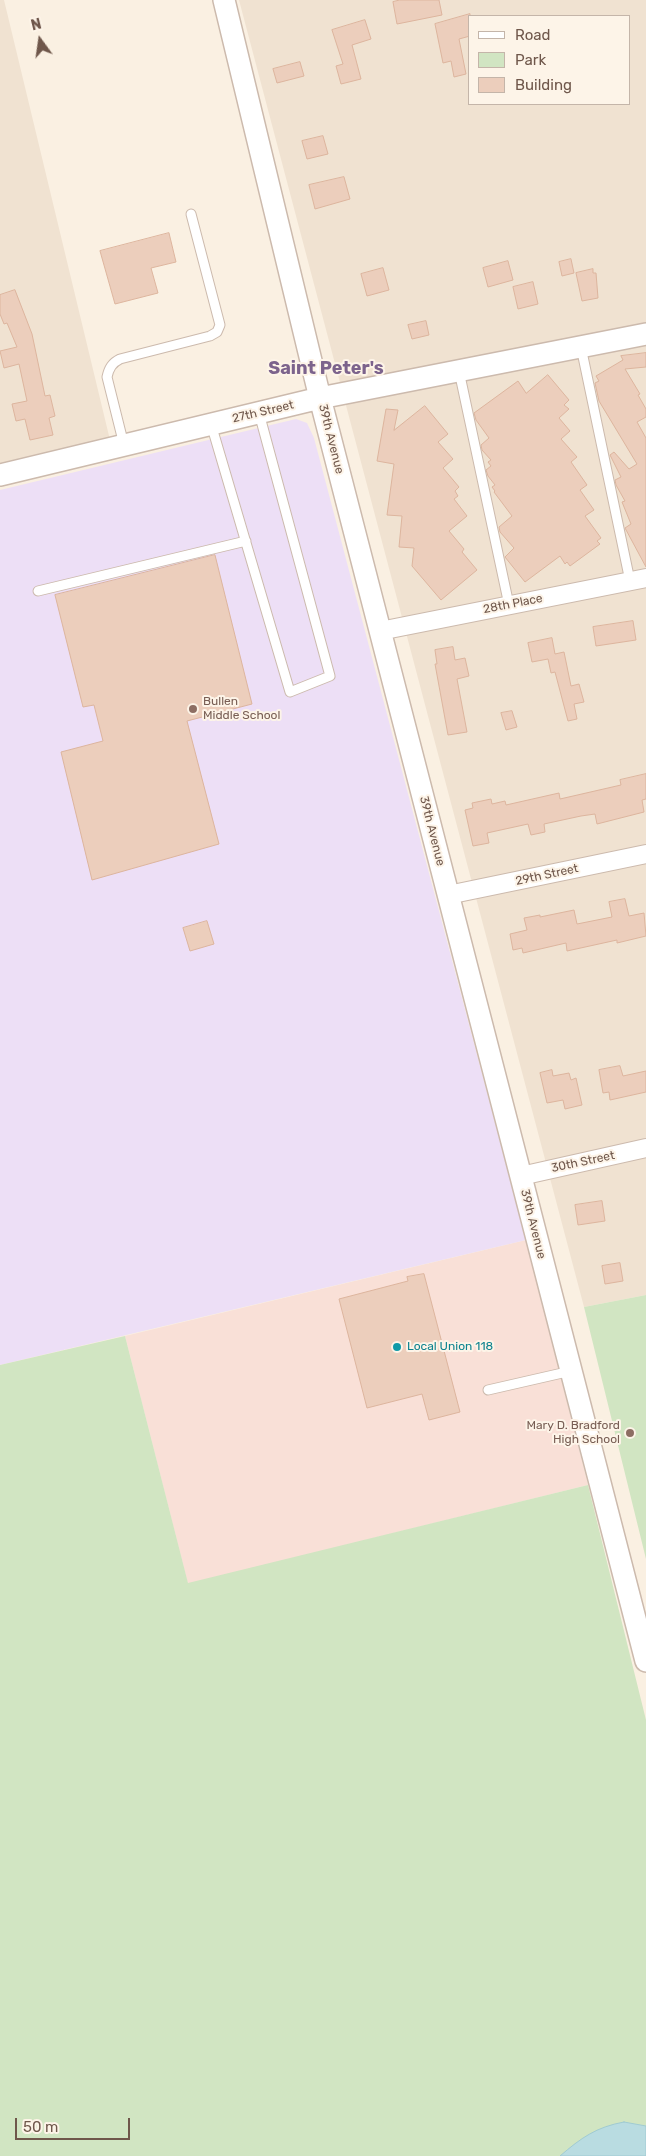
<!DOCTYPE html>
<style>
body{margin:0}
#map{position:relative;width:646px;height:2156px;overflow:hidden;background:#faf0e2;font-family:Rubik,sans-serif}
canvas{display:block}
.legend{position:absolute;left:468px;top:15px;width:162px;height:90px;box-sizing:border-box;background:#fdf4e8;border:1px solid #c4b5a9;margin:0;padding:6px 9px;list-style:none;font-size:15px;color:#6f574b}
.legend li{display:flex;align-items:center;gap:10px;height:25px}
.legend b{width:25px;border:1px solid #c4b5a9}
.north{position:absolute;left:15px;top:15px;width:50px;height:50px;-webkit-text-stroke:4px #fdf4e8;paint-order:stroke;rotate:346deg;font-size:14px;font-weight:700;line-height:20px;text-align:center;color:#6f574b}
.north::after{content:'';display:block;margin:auto;width:18px;height:22px;background:#6f574b;clip-path:polygon(50% 0,100% 100%,50% 72%,0 100%)}
.scale{position:absolute;left:15px;top:2118px;width:115px;height:22px;box-sizing:border-box;border:2px solid #6f574b;border-top:0;padding-left:6px;font-size:15px;line-height:18px;white-space:nowrap;color:#6f574b;-webkit-text-stroke:4px #fdf4e8;paint-order:stroke}
</style>
<div id="map">
<canvas width="646" height="2156"></canvas>
<ul class="legend">
<li><b style="height:6px;background:#fff"></b>Road</li>
<li><b style="height:14px;background:#d1e5c2"></b>Park</li>
<li><b style="height:14px;background:#eccebc"></b>Building</li>
</ul>
<div class="north">N</div>
<div class="scale">50 m</div>
</div>
<script>
const ctx = document.querySelector('canvas').getContext('2d');
ctx.lineJoin = 'round';
function paint(path, color) { ctx.fillStyle = color; ctx.fill(path, 'evenodd'); }
function strokePath(path, color, width, dash) { ctx.strokeStyle = color; ctx.lineWidth = width; ctx.lineCap = dash ? 'butt' : 'round'; ctx.setLineDash(dash || []); ctx.stroke(path); }
function drawText(font, color, halo, rows, align = 'center') {
  ctx.font = font + ' Rubik,sans-serif'; ctx.lineWidth = 4; ctx.setLineDash([]); ctx.textBaseline = 'middle'; ctx.strokeStyle = halo; ctx.fillStyle = color; for (const [text, x, y, turn = 0] of rows) {
    ctx.save(); ctx.translate(x, y); ctx.rotate((+turn || 0) * Math.PI / 180); ctx.textAlign = isNaN(turn) ? turn : align; if (halo) ctx.strokeText(text, 0, 0); ctx.fillText(text, 0, 0); ctx.restore();
  }
}
const residential = new Path2D(`
 M0 0H4L110 440 0 466Z
 M239 0H646V1295L584 1307ZM470 16H630V104H470Z`);
const commercial = new Path2D(`
 M526 1240 588 1485 188 1584 125 1336Z`);
const education = new Path2D(`
 M296 419 307 423 314 438 526 1240 0 1365V490Z`);
const green = new Path2D(`
 M646 1295V1559L584 1307Z
 M125 1336 188 1583 588 1485 646 1720V2156H0V1365Z`);
const water = new Path2D(`
 M624 2122 646 2126V2156H560C581 2138 596 2127 624 2122Z`);
const building = new Path2D(`
 M400 0H439L442 15 397 24 393 2Z
 M470 14V36L459 39 466 74 454 77 451 61 443 63 435 24Z
 M365 20 371 39 352 45 361 79 341 84 336 66 343 64 332 30Z
 M300 62 304 76 277 83 273 69Z
 M323 136 328 154 307 159 302 141Z
 M344 177 350 199 315 209 309 185Z
 M169 233 176 262 151 268 158 293 115 304 100 251Z
 M571 259 574 273 562 276 559 262Z
 M508 261 513 280 488 287 483 268Z
 M383 268 389 290 367 296 361 274Z
 M593 269V273H596L598 298 582 301 576 273Z
 M533 282 538 304 518 309 513 287Z
 M15 290 32 334 45 396 50 395 55 416 49 418 53 435 30 440 25 419 16 421 12 404 27 401 19 364 4 368 0 351 17 347 7 323 4 324 0 314V295Z
 M426 321 429 335 412 339 408 325Z
 M646 353V367L625 369 640 394 638 395 646 409V417L637 422 646 438V567L625 528 631 524 622 502 625 501 616 485 615 480 621 477 610 455 614 452 629 469 637 464 599 401 595 383 599 381 596 376 623 360 621 356Z
 M548 375 569 400 564 405 569 409 559 418 570 431 561 439 577 457 571 462 587 485 580 490 594 510 585 516 601 538 597 541 600 544 570 566 567 562 565 564 560 556 525 582 505 557 514 548 500 532 499 527 512 516 494 492 495 491 492 487 495 485 488 476 486 470 491 466 488 462 491 460 482 450 481 445 489 438 476 420 474 413 518 381 526 393Z
 M425 406 448 434 438 442 453 459 443 468 459 487 455 491 458 496 454 499 467 516 449 531 464 549 462 552 477 570 441 600 412 566 414 548 399 547 402 516 387 515 394 464 377 461 386 409 398 410 394 430Z
 M215 555 252 704 187 721 219 844 92 880 61 752 103 741 94 705 83 707 55 595Z
 M633 621 636 640 596 646 593 627Z
 M552 638 555 654 564 652 571 686 579 684 584 702 574 704 577 719 568 721 555 672 551 673 548 659 532 662 528 643Z
 M453 647 455 660 465 658 469 676 457 679 467 732 448 735 435 664H437L435 650Z
 M512 711 517 727 506 730 501 713Z
 M646 774V799L642 800 644 812 597 824 595 814 581 816 544 824 545 832 531 835 528 824 487 833 489 843 473 846 465 810 473 808 472 803 491 799 492 804 505 801 506 805 559 793 560 799 621 785 620 780Z
 M625 899 629 916 644 913 646 936 617 943V940L567 951 566 943 523 953 522 948 513 950 510 934 527 930 524 918 540 915V917L574 910 577 924 612 917 609 902Z
 M207 921 214 944 190 951 183 928Z
 M620 1066 623 1076 646 1071V1092L610 1100 609 1092 603 1093 599 1070Z
 M552 1070 553 1076 569 1073 571 1080 576 1078 582 1105 565 1109 563 1100 547 1103 540 1073Z
 M602 1201 605 1221 578 1225 575 1205Z
 M620 1263 623 1281 605 1284 602 1266Z
 M424 1274 460 1412 429 1420 422 1394 367 1408 339 1299 408 1281 407 1277Z`);
const service = new Path2D(`
 M581 347 630 581
 M459 371 509 605
 M211 424 290 692 330 676 259 413
 M124 445 107 377C109 368 112 363 120 359L210 336 217 332 220 325 191 214
 M38 591 246 541
 M488 1390 571 1371`);
const minor = new Path2D(`
 M380 631 646 578
 M448 895 646 854
 M521 1176 646 1148`);
const tertiary = new Path2D(`
 M224 0 320 398 646 1661
 M0 475 320 398 646 334`);
const markers = [
 [193,709,5,"#8d6e63"],
 [397,1347,5,"#0f9aa8"],
 [630,1433,5,"#8d6e63"]
];
const streetNames = [
 ["27th Street",263,412,-13],
 ["39th Avenue",331,439,76],
 ["28th Place",513,604,-11],
 ["39th Avenue",432,831,76],
 ["29th Street",547,875,-12],
 ["30th Street",583,1162,-12],
 ["39th Avenue",533,1224,76]
];
const educationNames = [
 ["Bullen",203,702],
 ["Middle School",203,716],
 ["Mary D. Bradford",620,1426,"right"],
 ["High School",620,1440,"right"]
];
const cultureNames = [
 ["Local Union 118",407,1347]
];
const districtNames = [
 ["Saint Peter's",326,369]
];
paint(residential, '#f0e2d1');
paint(commercial, '#f9e0d7');
paint(education, '#eddff6');
paint(green, '#d1e5c2');
paint(water, '#b9dce1');
strokePath(water, '#a0cbd2', 1);
paint(building, '#eccebc');
strokePath(building, '#ddb59e', 1);
strokePath(service, '#ccbaad', 11);
strokePath(minor, '#ccbaad', 20);
strokePath(tertiary, '#ccbaad', 24);
strokePath(service, '#fff', 9);
strokePath(minor, '#fff', 18);
strokePath(tertiary, '#fff', 21);
for (const [x, y, r, color] of markers) { const dot = new Path2D(); dot.arc(x, y, r, 0, 2 * Math.PI); ctx.fillStyle = color; ctx.fill(dot); strokePath(dot, '#fdf4e8', 2); }
drawText('12px', '#6f574b', '#fdf4e8', streetNames);
drawText('12px', '#785e54', '#fdf4e8', educationNames, 'left');
drawText('12px', '#0d838f', '#fdf4e8', cultureNames, 'left');
drawText('bold 18px', '#7c638c', '#fdf4e8', districtNames);
</script>
